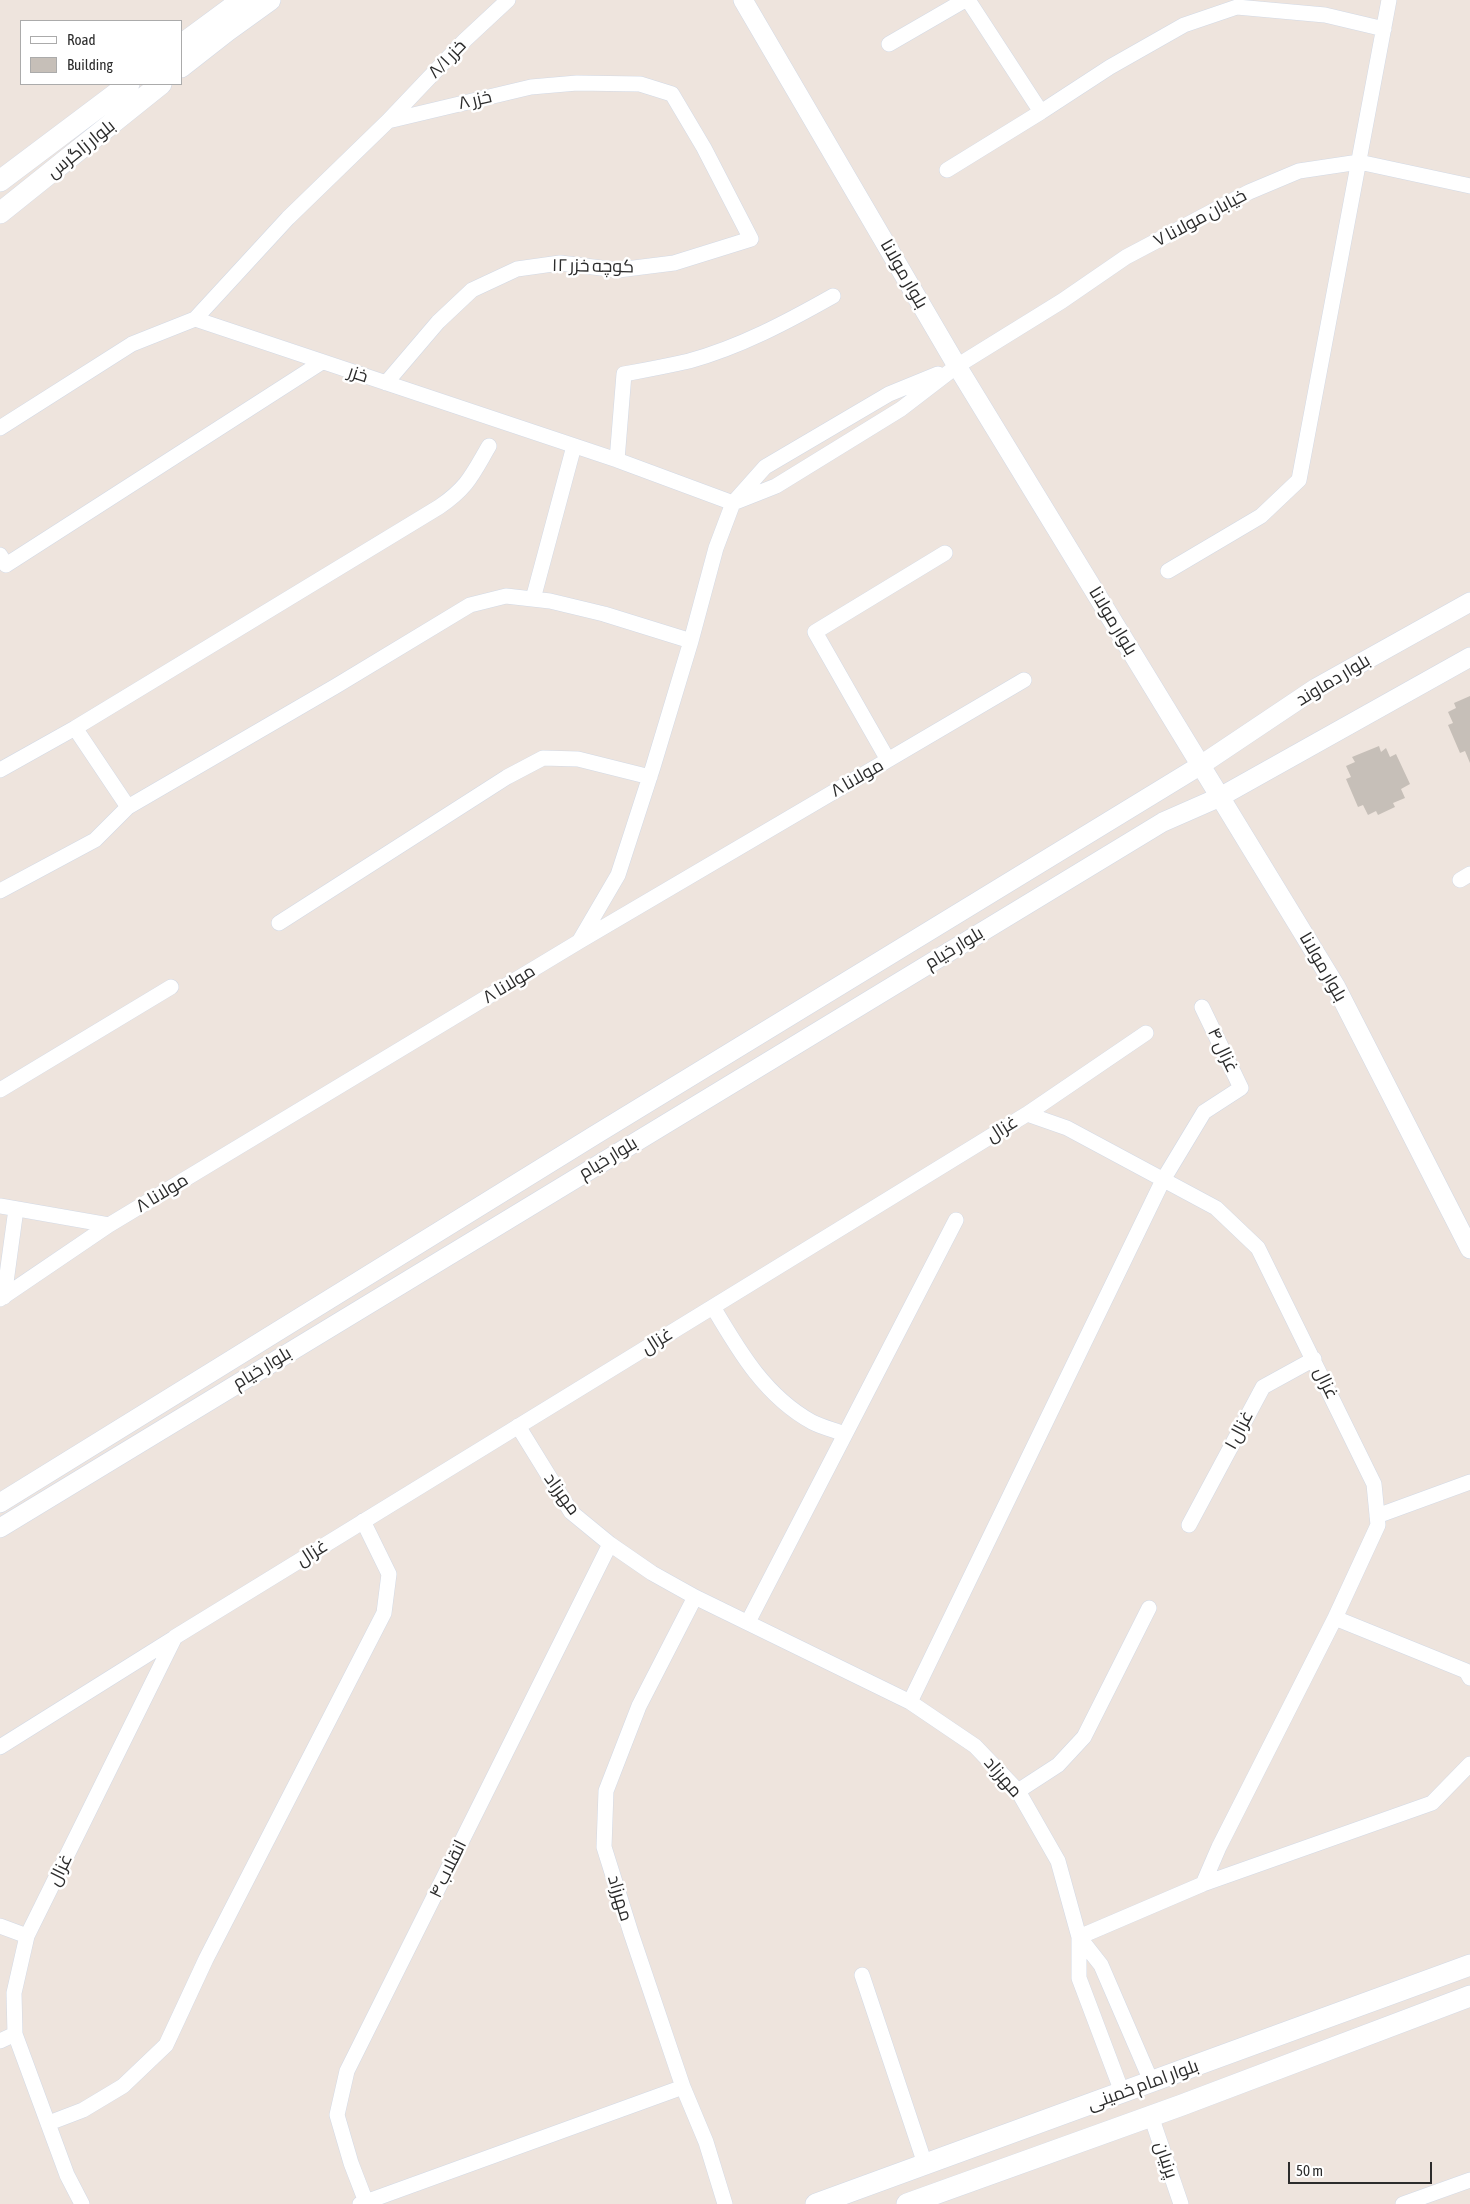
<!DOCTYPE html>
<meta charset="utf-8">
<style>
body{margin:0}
#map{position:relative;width:1470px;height:2204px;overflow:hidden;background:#eee4dd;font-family:"Asap Condensed",sans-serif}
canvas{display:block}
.legend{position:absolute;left:20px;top:20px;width:162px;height:65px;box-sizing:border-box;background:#fff;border:1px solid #ababab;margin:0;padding:6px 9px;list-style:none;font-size:15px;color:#2c2c2c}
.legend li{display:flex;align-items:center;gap:10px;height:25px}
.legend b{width:25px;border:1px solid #ababab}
.scale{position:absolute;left:1288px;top:2162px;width:144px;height:22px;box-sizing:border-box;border:2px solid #2c2c2c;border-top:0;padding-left:6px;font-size:15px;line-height:18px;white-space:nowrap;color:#2c2c2c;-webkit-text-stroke:4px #fff;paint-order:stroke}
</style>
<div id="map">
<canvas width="1470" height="2204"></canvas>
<ul class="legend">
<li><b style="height:6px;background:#fff"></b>Road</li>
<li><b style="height:14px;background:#c6bfb8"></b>Building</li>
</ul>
<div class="scale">50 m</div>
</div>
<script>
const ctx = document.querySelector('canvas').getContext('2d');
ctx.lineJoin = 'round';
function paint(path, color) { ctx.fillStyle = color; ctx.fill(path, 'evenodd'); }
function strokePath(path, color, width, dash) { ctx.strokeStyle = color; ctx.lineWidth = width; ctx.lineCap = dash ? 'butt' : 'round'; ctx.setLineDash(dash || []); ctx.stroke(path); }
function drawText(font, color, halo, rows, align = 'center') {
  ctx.font = font + ' "Asap Condensed",Cairo,sans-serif'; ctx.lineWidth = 5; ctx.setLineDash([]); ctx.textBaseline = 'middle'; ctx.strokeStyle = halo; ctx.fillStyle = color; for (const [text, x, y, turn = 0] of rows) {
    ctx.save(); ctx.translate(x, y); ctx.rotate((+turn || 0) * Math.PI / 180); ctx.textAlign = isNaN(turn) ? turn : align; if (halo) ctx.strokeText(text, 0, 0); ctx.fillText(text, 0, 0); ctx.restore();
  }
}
const building = new Path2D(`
 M1470 696V763L1465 751 1460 753 1448 725 1453 723 1448 712 1456 708 1454 703Z
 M1379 746 1381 752 1386 748 1390 757 1396 754 1410 784 1401 789 1405 798 1393 803 1395 807 1378 815 1376 811 1368 815 1363 805 1358 807 1346 779 1351 777 1346 766 1355 762 1352 757Z`);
const minor = new Path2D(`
 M968 0 1041 112 1110 67 1184 25 1237 7 1325 15 1384 29
 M889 44 965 0
 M388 121 465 40 508 0
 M947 170 1041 112
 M195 319 288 218 388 121 531 87 577 83 640 84 672 94 704 148 751 239 674 263 618 270 560 263 517 269 472 290 438 322 386 383
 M0 428 132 344 195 319 617 460 733 503
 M617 460 624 374C646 370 667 366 689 361 740 347 787 322 833 296
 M733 503 776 486 901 409 957 366 1062 301 1126 257 1249 192 1299 171 1359 162 1470 186
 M0 555 6 565 322 362
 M1168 571 1261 516 1299 480 1389 0
 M533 599 574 446
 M75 728 439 507C468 487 472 475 489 446
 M888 760 815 632 945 553
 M0 770 75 728 128 807
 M1460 880 1470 874
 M0 891 95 840 128 807 336 686 470 605 506 596 550 601 604 614 691 641
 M279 923 507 777 543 758 578 759 650 777
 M580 940 618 875 653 767 691 641 716 548 733 503 765 467 889 394 938 374
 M0 1090 171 987
 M1027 1114 1146 1033
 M0 1206 109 1225
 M4 1297 16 1209
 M0 1299 109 1225 580 941 1024 680
 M713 1307C739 1351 765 1396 812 1422 822 1427 834 1430 844 1434
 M518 1426 571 1512 610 1544 652 1573 695 1597 910 1702 975 1746 1018 1791 1058 1861 1079 1937V1978L1122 2092
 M1377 1516 1470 1482
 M1189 1525 1263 1387 1314 1359
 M695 1597 639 1706 606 1791 604 1847 631 1933 683 2087 706 2142 725 2204
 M1335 1618 1466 1671 1470 1678
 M748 1622 956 1220
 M910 1702 1163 1180 1204 1112 1241 1088 1202 1007
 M0 1747 174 1638
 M1018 1791 1058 1765 1084 1737 1149 1608
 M0 1926 27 1936
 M1079 1937 1203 1884 1432 1803 1470 1764
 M1079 1937 1101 1965 1151 2081
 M862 1975 925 2164
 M0 2041 15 2034
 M1151 2116 1181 2204
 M49 2123 83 2110 123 2086 166 2045 206 1959 384 1613 389 1574 363 1521
 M366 2202 351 2163 337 2115 347 2071 610 1544
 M82 2204 67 2175 15 2034 14 1993 27 1936 175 1637 1027 1114 1067 1128 1216 1208 1258 1248 1374 1484 1378 1525 1335 1618 1219 1847 1203 1884
 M360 2204 683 2087
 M1403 2204 1470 2180`);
const tertiary = new Path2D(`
 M743 0 957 366 1336 987 1470 1249
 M0 1503 595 1135 1201 765 1316 688 1470 602
 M0 1528 1163 822 1220 797 1470 657`);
const secondary = new Path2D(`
 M181 45 242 0
 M181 67 227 31 270 0
 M0 181 129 84
 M0 213 161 84
 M816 2204 1470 1965
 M907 2204 1182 2105 1470 1996`);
const streetNames = [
 ["خزر ۸/۱",447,59,-46],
 ["خزر ۸",475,100,-13],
 ["بلوار زاگرس",81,149,-39],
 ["خیابان مولانا ۷",1200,218,-28],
 ["کوچه خزر ۱۲",593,266,1],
 ["بلوار مولانا",904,274,60],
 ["خزر",358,374,18],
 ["بلوار مولانا",1113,621,59],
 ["بلوار دماوند",1333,680,-31],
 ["مولانا ۸",857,778,-30],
 ["بلوار خیام",954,948,-31],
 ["بلوار مولانا",1323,967,60],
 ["مولانا ۸",509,984,-31],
 ["غزال ۴",1223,1050,64],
 ["غزال",1002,1129,-32],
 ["بلوار خیام",608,1158,-31],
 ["مولانا ۸",162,1193,-31],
 ["غزال",657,1341,-32],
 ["بلوار خیام",262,1368,-31],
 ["غزال",1326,1383,64],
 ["غزال ۱",1239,1430,-62],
 ["مهرزاد",562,1494,54],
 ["غزال",312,1553,-32],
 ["مهرزاد",1003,1777,49],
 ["انقلاب ۴",448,1869,-64],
 ["غزال",60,1870,-64],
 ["مهرزاد",620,1898,73],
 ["بلوار امام خمینی",1143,2085,-20],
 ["پرنیان",1166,2160,71]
];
paint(building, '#c6bfb8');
strokePath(minor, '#d2d9e5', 16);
strokePath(tertiary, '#d2d9e5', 20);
strokePath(secondary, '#d2d9e5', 22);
strokePath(minor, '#fff', 15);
strokePath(tertiary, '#fff', 19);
strokePath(secondary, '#fff', 21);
drawText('18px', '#2c2c2c', '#fff', streetNames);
</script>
